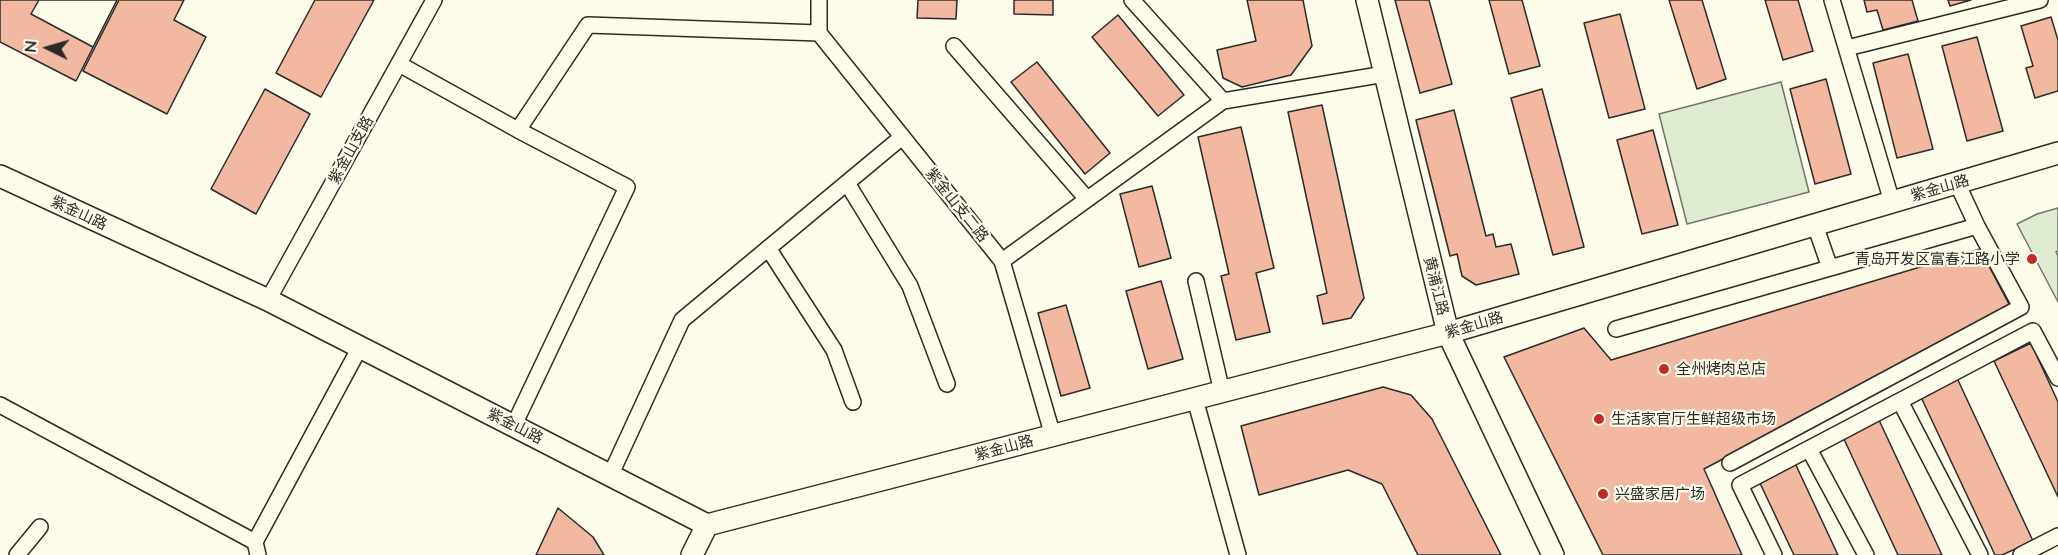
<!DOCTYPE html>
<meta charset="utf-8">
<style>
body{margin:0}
#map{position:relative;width:2058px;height:555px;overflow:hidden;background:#fdfbea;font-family:Lato,sans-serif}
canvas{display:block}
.north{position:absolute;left:18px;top:18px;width:60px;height:60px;-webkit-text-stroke:4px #fdfbea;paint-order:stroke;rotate:275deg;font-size:16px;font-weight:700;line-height:24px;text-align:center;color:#2b2b2b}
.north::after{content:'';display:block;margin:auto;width:21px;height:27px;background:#2b2b2b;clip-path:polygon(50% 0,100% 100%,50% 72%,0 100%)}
</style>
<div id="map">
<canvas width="2058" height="555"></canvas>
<div class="north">N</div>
</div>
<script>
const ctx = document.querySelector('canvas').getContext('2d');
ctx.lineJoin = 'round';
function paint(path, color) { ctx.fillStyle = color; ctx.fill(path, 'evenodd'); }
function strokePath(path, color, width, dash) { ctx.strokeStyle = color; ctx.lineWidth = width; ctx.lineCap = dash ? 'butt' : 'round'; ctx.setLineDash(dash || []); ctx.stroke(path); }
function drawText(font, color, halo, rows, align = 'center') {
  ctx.font = font + ' Lato,"Noto Sans SC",sans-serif'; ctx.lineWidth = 4.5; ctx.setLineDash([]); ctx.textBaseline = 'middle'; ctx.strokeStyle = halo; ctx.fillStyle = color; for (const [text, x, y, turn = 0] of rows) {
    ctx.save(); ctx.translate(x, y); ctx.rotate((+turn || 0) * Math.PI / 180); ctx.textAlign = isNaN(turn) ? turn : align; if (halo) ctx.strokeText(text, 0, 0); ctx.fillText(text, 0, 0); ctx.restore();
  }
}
const green = new Path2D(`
 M1781 82 1809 192 1687 224 1659 114Z
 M2058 208V251L2056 252 2058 256V302L2017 224 2037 214Z`);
const building = new Path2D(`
 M0 0H117L76 81 0 42Z
 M39 0H117L93 47 31 14Z
 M119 0H184L174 20 206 37 167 114 83 71Z
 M315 0H374L321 97 276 73Z
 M918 0H957L956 19 917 18Z
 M1014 0H1053V15L1014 14Z
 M1247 0H1303L1312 46 1291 75 1242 87 1223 78 1217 50 1256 41Z
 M1395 0H1429L1452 84 1420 93Z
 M1489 0H1522L1540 66 1509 74Z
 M1669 0H1702L1726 79 1697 89Z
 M1765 0H1798L1813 51 1783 60Z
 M1864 0H1912L1918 21 1883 30 1877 10 1867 12Z
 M1948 0H1971L1950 6Z
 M1620 14 1645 109 1609 118 1584 23Z
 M1118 15 1184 95 1158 116 1092 37Z
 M2051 17 2058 40V91L2035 98 2026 68 2033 66 2021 26Z
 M1977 37 2003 131 1967 141 1942 46Z
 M1908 54 1933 149 1897 158 1873 63Z
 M1037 62 1110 153 1085 174 1011 82Z
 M1826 79 1851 174 1815 184 1790 89Z
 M265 89 310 114 256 214 211 189Z
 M1542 89 1584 247 1553 255 1511 98Z
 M1322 105 1364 298 1351 318 1323 324 1317 296 1327 293 1288 112Z
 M1454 110 1486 236 1493 234 1496 247 1511 244 1519 274 1476 285 1462 276 1457 254 1450 256 1416 120Z
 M1241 127 1274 268 1256 273 1270 332 1236 340 1221 276 1229 274 1198 137Z
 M1653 130 1678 225 1642 234 1617 140Z
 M1152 186 1171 258 1139 267 1120 194Z
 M1980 249 2010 306 1704 469 1742 555H1603L1504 357 1584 328 1611 360Z
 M1161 281 1183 359 1148 369 1126 291Z
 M1066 305 1090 388 1061 396 1038 313Z
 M2031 343 2058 402V497L1994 361Z
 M1957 378 2033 541 2002 555H1995L1920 395Z
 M1383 387 1411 395 1432 419 1501 555H1418L1382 484 1348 470 1259 495 1241 426Z
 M1879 420 1942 555H1898L1843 437Z
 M1794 461 1838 555H1794L1758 479Z
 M558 508 593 537 604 555H536Z`);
const street = new Path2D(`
 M819 0V33L1002 261 1053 436
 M1132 0 1223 101
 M1832 0 1892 202
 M954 46 1087 199
 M1847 48 2040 0
 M399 64 518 130 588 25 819 33
 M847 183 910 286 947 384
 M1957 183 1977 226
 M1815 225 1830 268
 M768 248 834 350 853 402
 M1002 261 1223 101 1385 74
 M1196 281 1222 392
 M268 300 434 0
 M1616 329 1977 226 2021 307 1730 463
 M1195 399 1238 555
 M1900 401 1980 555
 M0 405 255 542
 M514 425 627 187 518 130
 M1809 449 1866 555
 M610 476 682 320 902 137
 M17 555 40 527
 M258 555 255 542 360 347
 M1774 555 1740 485 2033 331 2058 378
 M2021 555 2058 536`);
const secondary = new Path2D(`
 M1367 0 1448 333 1553 555
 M0 176 268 300 707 525 1448 333 2058 153
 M692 555 707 525`);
const markers = [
 [2032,259,6,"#c62828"],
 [1664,369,6,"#c62828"],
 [1599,419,6,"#c62828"],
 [1603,494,6,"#c62828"]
];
const streetNames = [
 ["紫金山支路",351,150,-61],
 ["紫金山路",1940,188,-16],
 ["紫金山支二路",957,205,51],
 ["紫金山路",79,213,25],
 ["黄浦江路",1436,286,76],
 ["紫金山路",1474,325,-16],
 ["紫金山路",515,426,27],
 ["紫金山路",1004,448,-15]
];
const poiNames = [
 ["青岛开发区富春江路小学",2020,259,"right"],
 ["全州烤肉总店",1676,369],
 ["生活家官厅生鲜超级市场",1611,419],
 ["兴盛家居广场",1615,494]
];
paint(green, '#deebd1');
strokePath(green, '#74746e', 1.5);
paint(building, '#f2b8a0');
strokePath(building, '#2b2b2b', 1.5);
strokePath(street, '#2b2b2b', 18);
strokePath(secondary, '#2b2b2b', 24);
strokePath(street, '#fdfbea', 15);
strokePath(secondary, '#fdfbea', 21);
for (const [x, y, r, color] of markers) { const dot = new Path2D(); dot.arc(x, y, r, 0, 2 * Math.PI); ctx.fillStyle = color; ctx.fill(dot); strokePath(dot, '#fdfbea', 2); }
drawText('15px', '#2b2b2b', '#fdfbea', streetNames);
drawText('15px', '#2b2b2b', '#fdfbea', poiNames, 'left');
</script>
